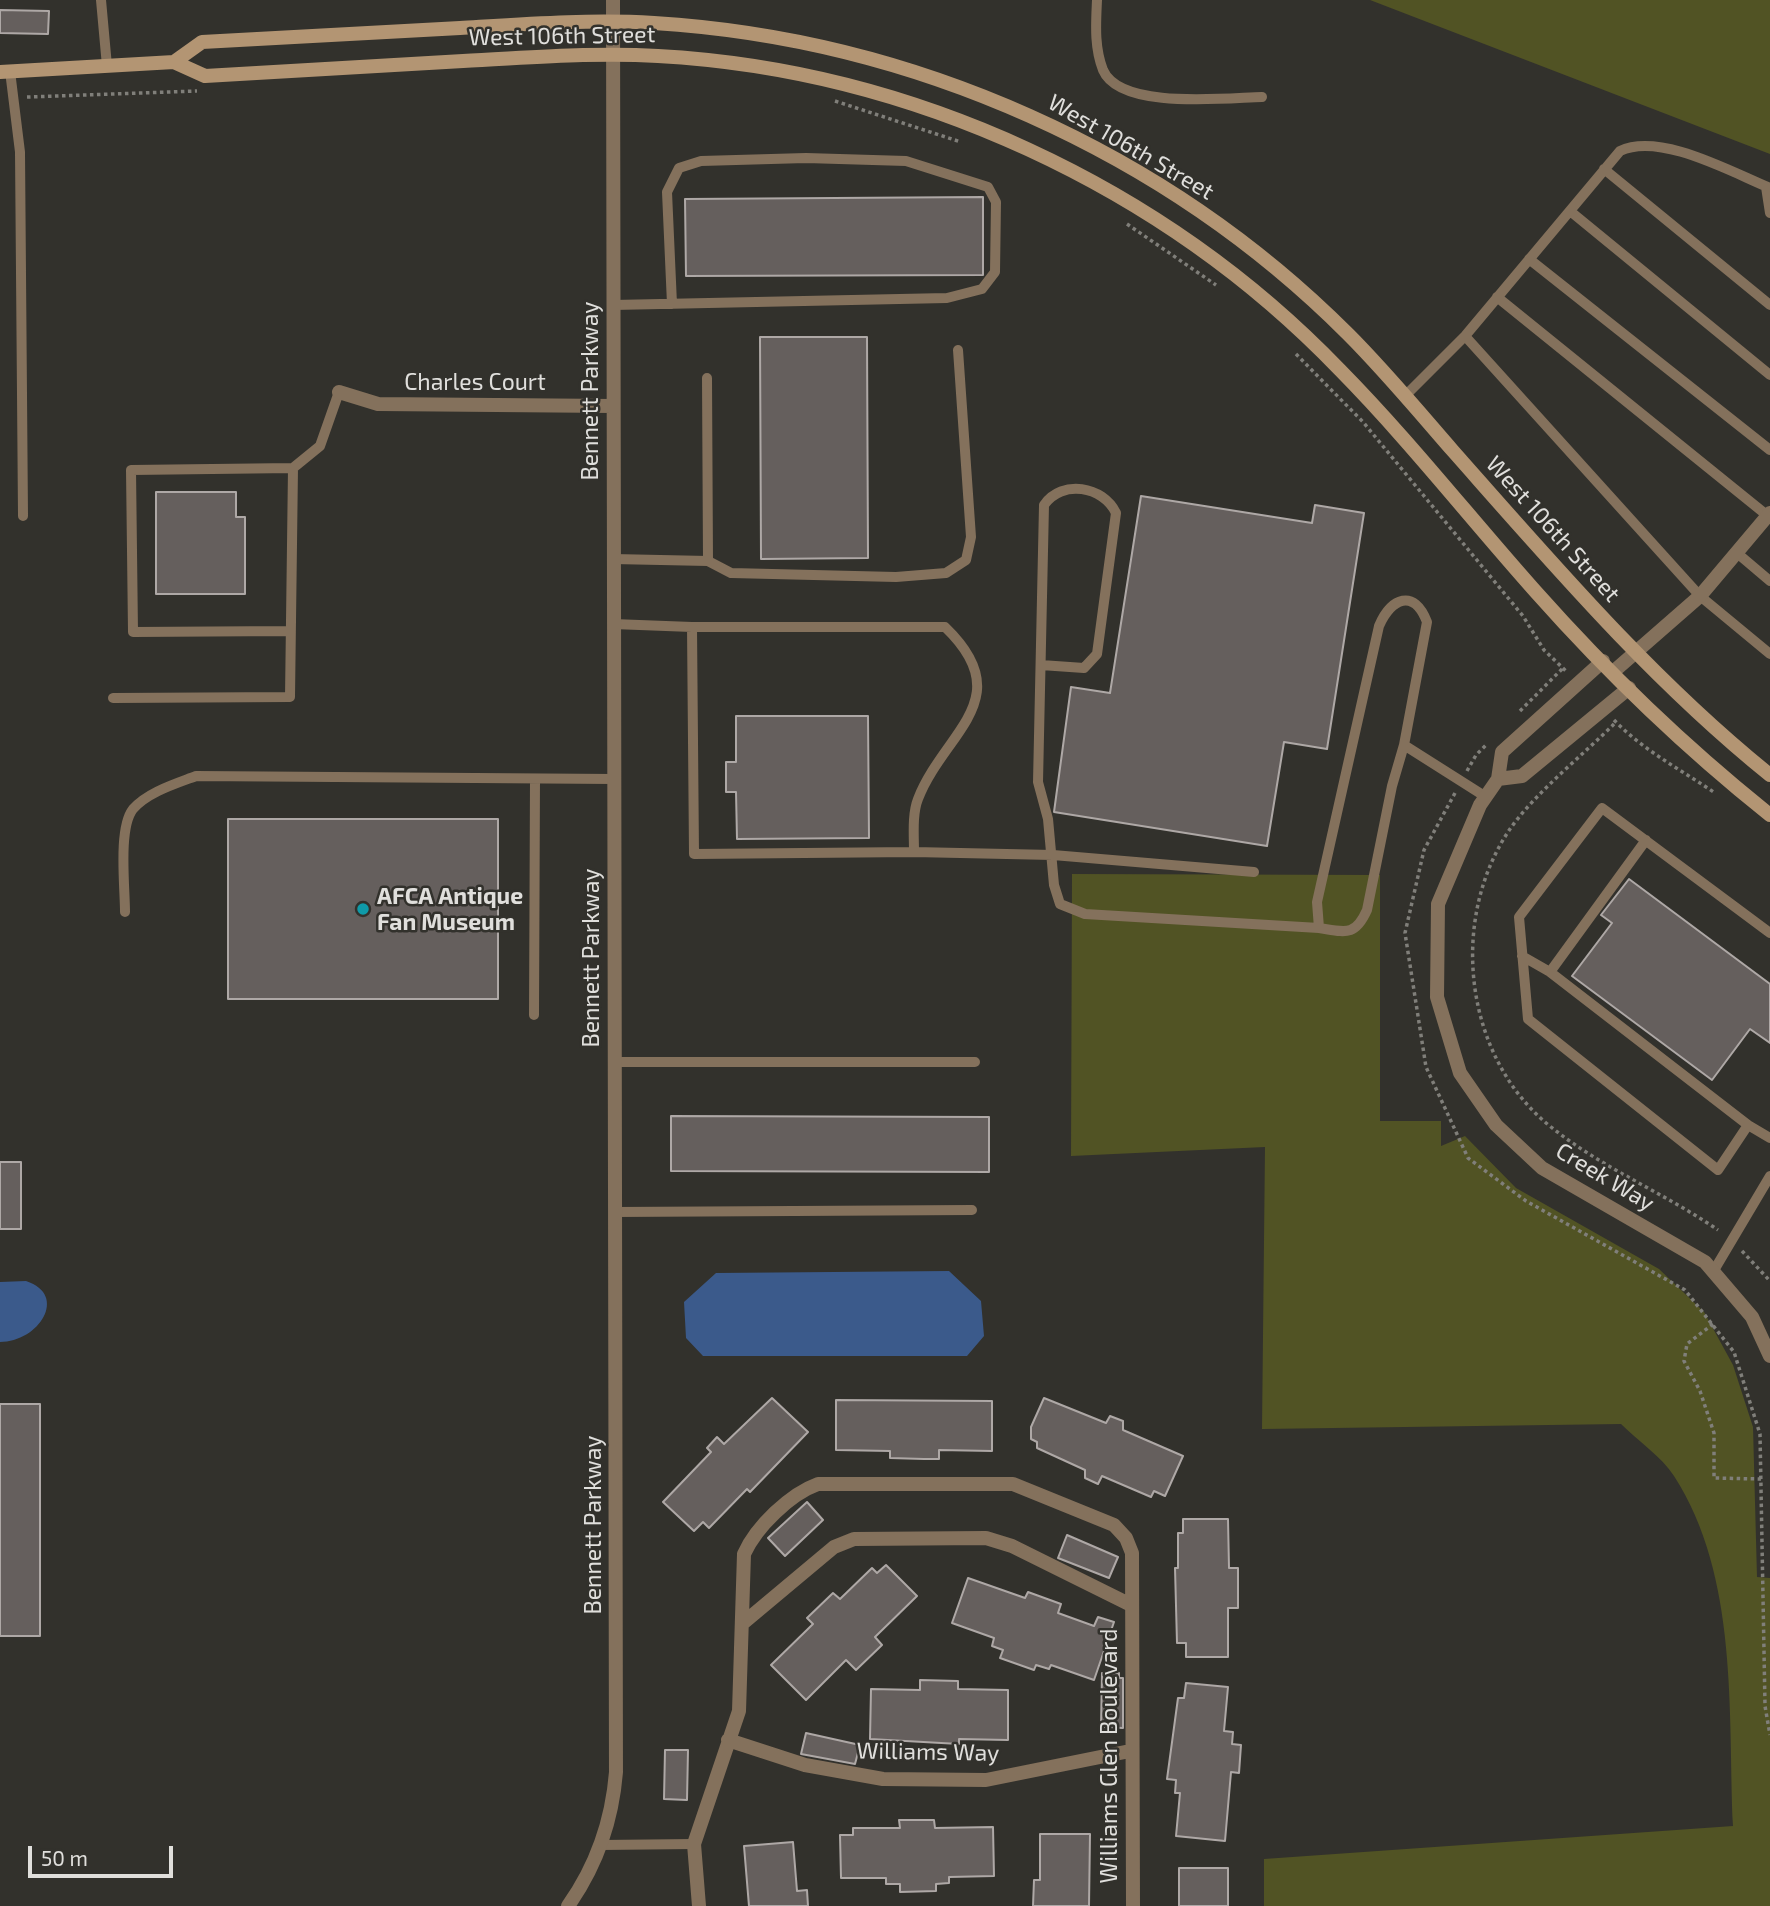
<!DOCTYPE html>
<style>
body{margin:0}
#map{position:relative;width:1770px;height:1906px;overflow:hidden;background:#32312c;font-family:"Exo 2",sans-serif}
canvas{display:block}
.scale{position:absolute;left:28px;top:1846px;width:145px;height:32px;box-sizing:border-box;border:4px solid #e0dfdc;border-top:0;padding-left:9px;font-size:21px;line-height:24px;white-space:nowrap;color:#e0dfdc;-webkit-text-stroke:5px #32312c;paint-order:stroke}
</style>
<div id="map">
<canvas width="1770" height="1906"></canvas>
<div class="scale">50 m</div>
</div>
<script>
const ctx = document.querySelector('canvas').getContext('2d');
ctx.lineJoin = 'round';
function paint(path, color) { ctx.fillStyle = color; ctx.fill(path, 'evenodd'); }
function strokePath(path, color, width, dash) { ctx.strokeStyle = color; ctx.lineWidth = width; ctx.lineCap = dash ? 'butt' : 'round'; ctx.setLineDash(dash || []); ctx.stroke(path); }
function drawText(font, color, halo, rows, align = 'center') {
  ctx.font = font + ' "Exo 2",sans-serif'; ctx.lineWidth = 5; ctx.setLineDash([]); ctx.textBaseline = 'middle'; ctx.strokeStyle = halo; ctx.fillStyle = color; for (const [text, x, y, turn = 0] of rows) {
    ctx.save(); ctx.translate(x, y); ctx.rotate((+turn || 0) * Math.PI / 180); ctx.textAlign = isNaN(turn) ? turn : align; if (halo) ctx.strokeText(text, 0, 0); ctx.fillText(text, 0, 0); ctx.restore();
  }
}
const green = new Path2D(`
 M1370 0H1770V154Z
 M1072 874 1380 875V1121H1441V1146L1465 1136 1516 1188 1659 1269 1704 1312 1733 1365 1753 1427 1757 1577 1770 1578V1906H1264V1859L1733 1826C1728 1712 1739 1577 1674 1476 1662 1457 1637 1440 1621 1424L1262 1429 1265 1147 1071 1156Z`);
const water = new Path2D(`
 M949 1271 981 1301 984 1336 967 1356H703L686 1338 684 1302 716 1273Z
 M26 1281C69 1295 39 1342 0 1342V1282Z`);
const building = new Path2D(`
 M0 10 49 11 48 34 0 33Z
 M983 197V275L686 276 685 199Z
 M760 337H867L868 558 761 559Z
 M156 492H236V517H245V594H156Z
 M1141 496 1312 523 1315 505 1364 513 1327 749 1284 742 1267 846 1054 812 1071 687 1110 693Z
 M736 716H868L869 838 737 839 736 792H726V762H736Z
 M228 819H498V999H228Z
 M1629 879 1770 984V1043L1750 1029 1712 1080 1572 976 1612 923 1601 915Z
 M671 1116 989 1117V1172L671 1171Z
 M0 1162H21V1229H0Z
 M772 1398 808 1432 750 1492 747 1489 709 1528 703 1522 694 1531 663 1502 711 1452 707 1448 717 1437 724 1444Z
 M1044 1398 1106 1423 1110 1416 1123 1421V1430L1183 1456 1165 1496 1154 1491 1151 1497 1102 1476 1098 1484 1085 1478V1470L1037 1448V1442L1031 1439V1427Z
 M836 1400 992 1401V1451L939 1450V1459H924L890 1458V1451L836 1450Z
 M0 1404H40V1636H0Z
 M807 1502 823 1520 785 1556 768 1538Z
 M1183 1519H1228L1229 1568H1238V1608H1228V1657H1186V1643H1177L1175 1568H1178V1533H1183Z
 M1067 1535 1118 1557 1109 1578 1058 1558Z
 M886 1565 917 1596 875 1637 882 1645 856 1670 846 1660 806 1700 771 1665 813 1624 807 1618 833 1593 840 1599 872 1568 877 1573Z
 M968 1578 1025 1598 1028 1592 1061 1604 1058 1613 1094 1626 1098 1617 1114 1622 1094 1680 1051 1665 1049 1669 1036 1665 1034 1670 1000 1658 1003 1650 992 1646 994 1638 952 1623Z
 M1102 1673H1119V1678H1123V1728L1101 1727Z
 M920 1680 958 1681V1689L1008 1690V1740L959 1739V1744L870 1739 871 1689 920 1690Z
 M1186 1683 1228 1687 1224 1731 1233 1732 1232 1744 1241 1745 1239 1773 1231 1772 1225 1841 1176 1836 1180 1793H1175L1176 1780 1167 1779 1178 1698H1184Z
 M806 1733 860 1745 855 1764 801 1754Z
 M665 1750H688L687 1800 664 1799Z
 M899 1820H934L935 1828 993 1827 994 1876 949 1877V1883L936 1884V1891L900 1892V1884H886V1878H841L840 1835H853V1828H900Z
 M1040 1834H1090L1089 1906H1033L1034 1880H1040Z
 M793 1842 797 1891 807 1890 808 1906H749L744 1846Z
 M1179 1868H1228V1906H1179Z`);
const path = new Path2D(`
 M27 97 197 91
 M835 101 961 142
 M1127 224 1216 285
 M1296 354 1363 422 1523 616 1544 650 1567 672
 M1520 711 1563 668
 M1614 720C1644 751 1680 769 1715 793
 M1614 724C1583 755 1535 793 1510 829 1448 920 1464 1058 1551 1127 1602 1168 1664 1193 1718 1230
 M1467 771 1476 755 1487 744
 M1455 793 1424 850 1405 933 1426 1067 1468 1158 1526 1201 1685 1290 1734 1352 1760 1434 1765 1706 1770 1735
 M1742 1251 1770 1281
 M1713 1324 1687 1344 1684 1361 1700 1391 1714 1433V1478L1761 1479`);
const lane = new Path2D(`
 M101 0 107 66
 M1097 0C1096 23 1094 47 1103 70 1120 110 1225 98 1262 97
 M10 71 20 152 23 516
 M1604 169 1770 305
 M1766 187 1770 213
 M1570 211 1770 375
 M1529 259 1770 450
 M1497 297 1768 516
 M613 305 947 298 982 289 995 272 996 202 988 187 906 161 806 158 701 161 679 168 667 192 672 304
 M1465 336 1700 596 1770 654
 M707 378 708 561
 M1405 396 1465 336 1620 151C1660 132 1731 172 1770 188
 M1737 553 1770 581
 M613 559 708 561 731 573 896 577 946 573 966 560 971 537 958 350
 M613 624 692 627 694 854 914 852C914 836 912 814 918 799 944 732 1020 699 945 627H692
 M290 631 133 632 131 470 293 468
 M1041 665 1084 668 1097 654 1116 513C1103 486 1062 479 1044 505L1038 782 1048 819 1054 885 1060 904 1085 914 1319 928
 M113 698 290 697 293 468 320 446 339 392
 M1404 745 1392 786 1367 910C1355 937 1345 932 1319 928L1317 902 1379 626C1391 598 1414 588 1427 622L1404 745 1486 797
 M914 852 1053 855 1254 872
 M125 912C125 887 118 828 133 809 148 792 175 784 196 776L614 779
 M1522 956 1550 972 1748 1125 1718 1170 1528 1019 1519 917 1602 808 1770 933
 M1550 972 1646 840
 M534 1015 535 779
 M614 1062H975
 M1748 1125 1770 1138
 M615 1212 972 1210
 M1713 1272 1770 1176
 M601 1845 694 1844`);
const street = new Path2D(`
 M339 392 378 404 613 406
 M1603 661 1502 752 1498 779 1480 805 1438 904 1437 997 1460 1073 1496 1125 1542 1168 1705 1262 1752 1317 1770 1356
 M1613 672 1700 596 1770 513
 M1498 779 1522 776 1629 688
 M742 1624 834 1547 854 1539 986 1538 1012 1546 1131 1605
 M728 1740 805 1765 883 1779 986 1780 1130 1751
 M568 1906C597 1865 612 1822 616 1772L613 0
 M699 1906 694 1844 739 1711 744 1554C756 1527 790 1494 818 1484H1013L1114 1525 1126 1538 1132 1553 1133 1906`);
const secondary = new Path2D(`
 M174 62 202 42C288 38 374 33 460 28 525 24 590 19 654 23 913 39 1165 151 1348 334 1385 371 1419 412 1453 451 1553 564 1652 680 1770 775
 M0 72 174 62 205 76C291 71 377 66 463 61 528 58 593 52 658 56 912 70 1163 186 1340 370 1409 440 1470 518 1536 592 1607 672 1686 748 1770 815`);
const markers = [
 [363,909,7,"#0f9aa8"]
];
const streetNames = [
 ["West 106th Street",562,36,-1],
 ["West 106th Street",1131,147,30],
 ["Charles Court",475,382],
 ["Bennett Parkway",590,391,-90],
 ["West 106th Street",1553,529,48],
 ["Bennett Parkway",591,958,-90],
 ["Creek Way",1605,1177,31],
 ["Bennett Parkway",593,1525,-90],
 ["Williams Way",928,1752,1],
 ["Williams Glen Boulevard",1109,1756,-90]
];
const poiNames = [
 ["AFCA Antique",377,896],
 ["Fan Museum",377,922]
];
paint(green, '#515324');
paint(water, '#3b5a8b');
paint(building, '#655f5d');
strokePath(building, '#aea8a6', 2);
strokePath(path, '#807f7a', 3.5, [3.5, 3.5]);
strokePath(lane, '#84715c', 10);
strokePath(street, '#84715c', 14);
strokePath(secondary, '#b39573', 14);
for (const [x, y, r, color] of markers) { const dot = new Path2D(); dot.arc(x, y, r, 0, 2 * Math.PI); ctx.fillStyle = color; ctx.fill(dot); strokePath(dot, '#32312c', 2.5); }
drawText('23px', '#e0dfdc', '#32312c', streetNames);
drawText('bold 23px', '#e0dfdc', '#32312c', poiNames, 'left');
</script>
